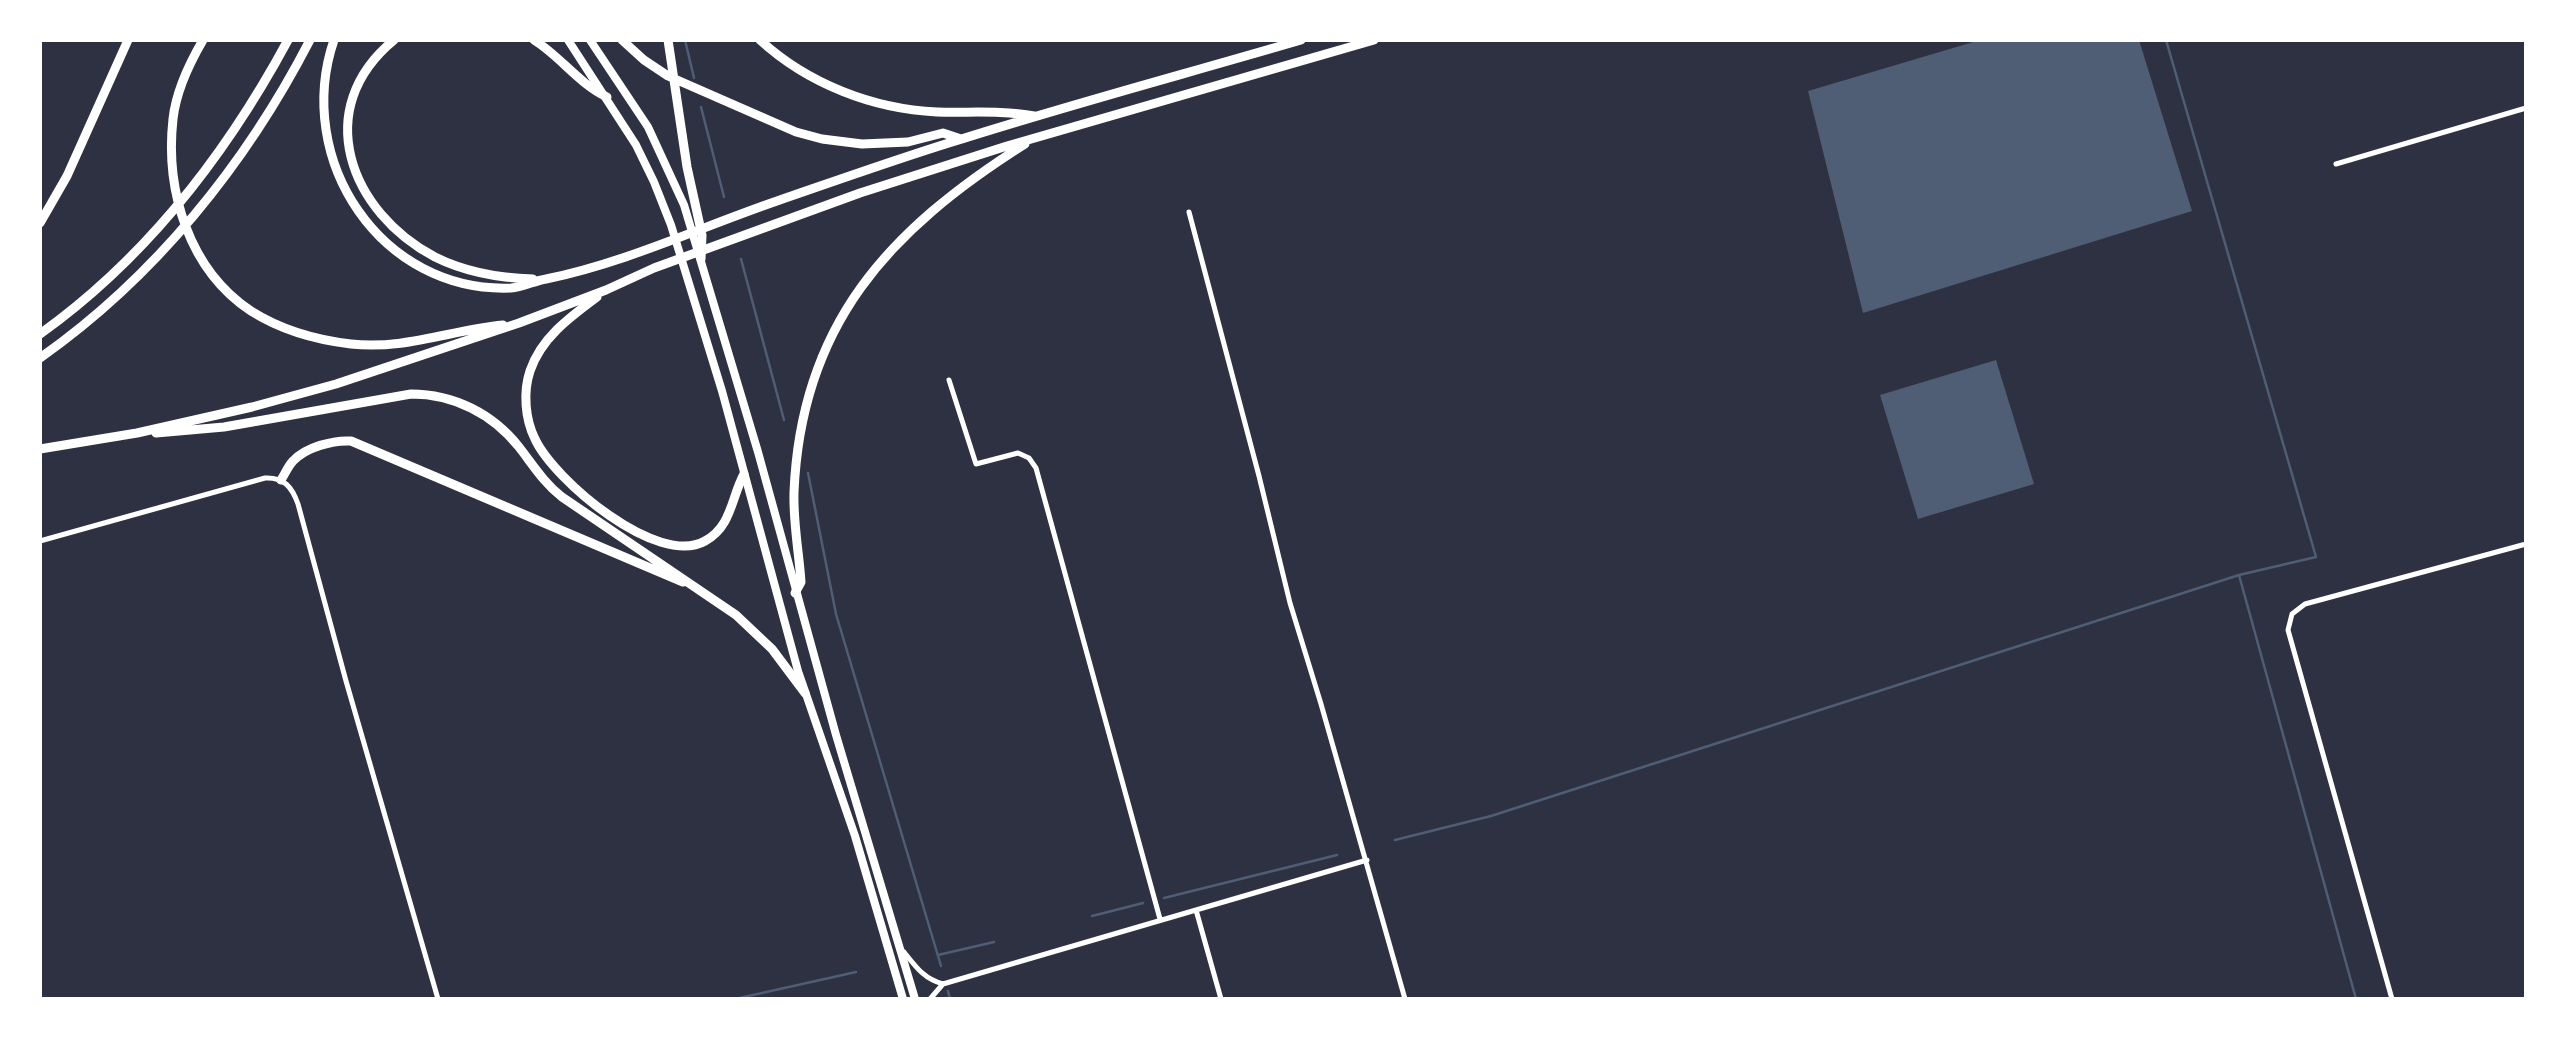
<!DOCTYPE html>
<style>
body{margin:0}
#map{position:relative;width:2566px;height:1039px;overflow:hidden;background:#2d3142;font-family:"Fira Sans",sans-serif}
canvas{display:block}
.frame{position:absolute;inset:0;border:42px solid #fff;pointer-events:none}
</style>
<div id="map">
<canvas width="2566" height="1039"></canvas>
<div class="frame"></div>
</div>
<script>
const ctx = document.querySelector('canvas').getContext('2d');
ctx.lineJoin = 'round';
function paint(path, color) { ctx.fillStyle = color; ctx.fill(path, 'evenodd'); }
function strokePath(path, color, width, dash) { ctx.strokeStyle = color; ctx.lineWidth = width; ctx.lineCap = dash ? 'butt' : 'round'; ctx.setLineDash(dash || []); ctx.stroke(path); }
const water = new Path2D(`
 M1980 40H2139L2192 211 1863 313 1808 91Z
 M1996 360 2034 484 1918 519 1880 395Z`);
const stream = new Path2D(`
 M685 40 694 78
 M2166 40 2316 557 2239 575 2356 999
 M701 107 724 197
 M741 259 784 420
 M808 473 836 614 941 966
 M1395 840 1491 816 2239 575
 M1164 898 1337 855
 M1092 916 1143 903
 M938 955 994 942
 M948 991 950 999
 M735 999 856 972`);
const minor = new Path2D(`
 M2336 164 2526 108
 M1189 212 1259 476 1290 603 1321 704 1405 999
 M949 380 976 464 1018 453 1029 458 1036 468 1160 919
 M40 541 265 478C284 477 292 487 298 504L346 681 438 999
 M1196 910 1221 999
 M904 952C916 967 924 979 943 984L1367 860
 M930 999 943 984
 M2392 999 2288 630 2292 614 2305 604 2526 544`);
const primary = new Path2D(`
 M568 40 636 145 654 182 671 225 722 391 798 671 855 836 903 999
 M590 40 648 127 684 205 758 452 836 735 915 999`);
const motorway = new Path2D(`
 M203 40C189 64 176 91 173 119 165 191 189 270 251 311 281 330 317 340 351 344 404 350 452 330 503 325
 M334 40C293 160 381 293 511 288 523 287 534 281 546 279 625 263 701 227 777 201 835 181 894 160 952 142 1068 105 1185 74 1301 40
 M394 40C310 109 350 212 435 257 467 273 499 278 533 279
 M534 40C560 56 579 84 607 97
 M622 40 644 60 668 76 796 132 822 139 862 144 908 142 943 133 961 139
 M668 40 687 167 702 235 701 259
 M760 40C808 84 873 109 937 112 970 113 1001 110 1034 116
 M40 223 67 176 128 40
 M597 297C570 317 541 338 530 371 523 392 525 419 535 439 554 480 658 568 705 541 732 526 731 498 744 474
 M40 334C145 259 227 153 288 40
 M40 358C155 277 246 164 310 40
 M156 433 224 427 411 394C454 394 493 414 519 447 533 465 544 483 562 497L736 615 772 649 805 693
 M40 449 137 433 252 407 336 384 519 323 606 290 654 268 860 193 1007 146 1374 40
 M281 480C285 474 288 466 293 461 306 447 333 440 351 441L683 582
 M795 593 801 582C799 552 793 523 794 492 801 324 889 230 1025 144`);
paint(water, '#4f5d75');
strokePath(stream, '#4f5d75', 2.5);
strokePath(minor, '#fff', 5);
strokePath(primary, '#fff', 8);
strokePath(motorway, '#fff', 9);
</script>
